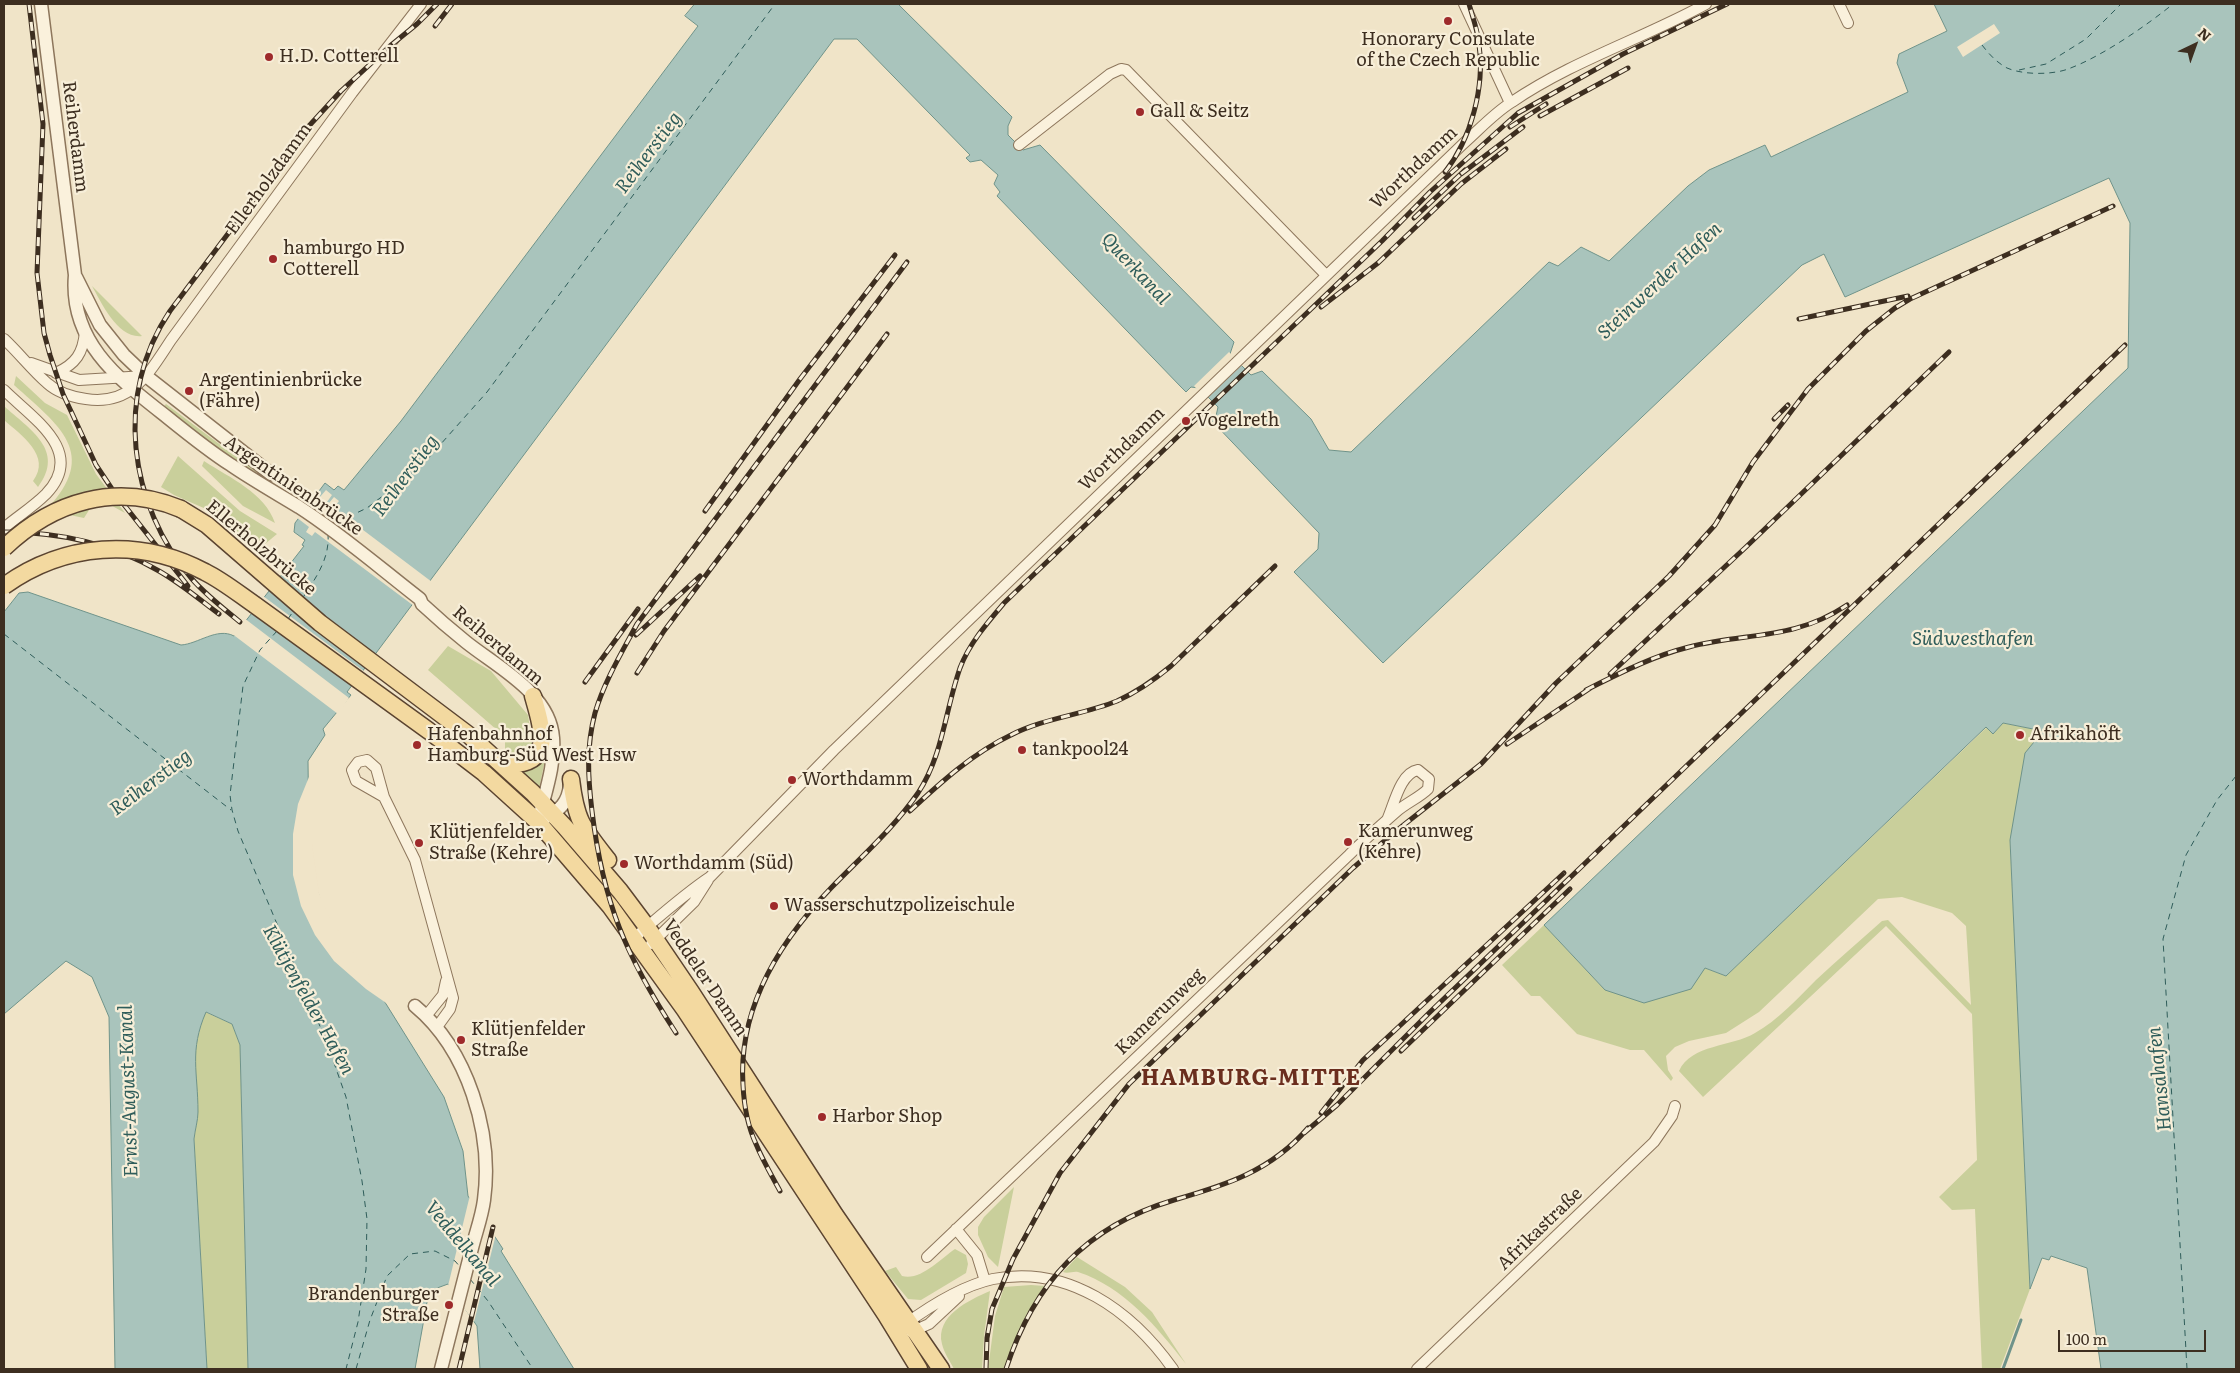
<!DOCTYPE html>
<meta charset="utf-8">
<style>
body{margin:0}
#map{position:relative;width:2240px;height:1373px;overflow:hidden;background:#f0e4c8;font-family:Literata,serif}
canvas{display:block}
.frame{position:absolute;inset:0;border:5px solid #3d2e20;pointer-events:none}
.north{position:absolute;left:2170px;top:20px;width:50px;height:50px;-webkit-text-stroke:4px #f7eed8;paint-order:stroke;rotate:42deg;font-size:14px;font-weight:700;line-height:20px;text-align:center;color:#3d2e20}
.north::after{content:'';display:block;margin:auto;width:18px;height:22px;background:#3d2e20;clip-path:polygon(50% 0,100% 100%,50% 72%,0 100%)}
.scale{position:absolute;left:2058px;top:1330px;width:148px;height:22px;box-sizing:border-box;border:2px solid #3d2e20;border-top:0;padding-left:6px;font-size:15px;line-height:18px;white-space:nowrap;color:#3d2e20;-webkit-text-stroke:4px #f7eed8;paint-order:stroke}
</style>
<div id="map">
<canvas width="2240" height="1373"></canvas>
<div class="frame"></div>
<div class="north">N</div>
<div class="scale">100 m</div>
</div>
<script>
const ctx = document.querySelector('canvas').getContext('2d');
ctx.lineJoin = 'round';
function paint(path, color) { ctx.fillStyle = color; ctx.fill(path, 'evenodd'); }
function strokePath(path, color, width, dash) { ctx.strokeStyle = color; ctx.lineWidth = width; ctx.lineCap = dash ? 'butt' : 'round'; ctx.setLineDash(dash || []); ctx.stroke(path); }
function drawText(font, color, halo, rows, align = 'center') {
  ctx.font = font + ' Literata,serif'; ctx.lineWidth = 4.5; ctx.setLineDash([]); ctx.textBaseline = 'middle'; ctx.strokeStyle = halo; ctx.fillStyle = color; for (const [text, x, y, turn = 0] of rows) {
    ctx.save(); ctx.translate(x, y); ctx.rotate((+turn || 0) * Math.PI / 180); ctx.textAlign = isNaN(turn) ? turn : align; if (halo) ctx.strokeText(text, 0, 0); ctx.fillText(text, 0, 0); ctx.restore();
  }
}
const green = new Path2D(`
 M92 286 142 336C118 339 102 304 92 286Z
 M16 376 45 403 67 415 96 474 125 513 105 502 91 507 84 518 46 510C101 453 58 425 14 385Z
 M166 404 230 452 257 469 259 474 228 456 163 407Z
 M4 406C29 429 66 450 38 487L33 481C52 456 21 435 4 420Z
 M178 456 240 511 277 534 265 544 246 539 206 509 174 495 161 487Z
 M204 461C230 478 265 493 275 523L243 506 202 466Z
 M448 646 491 671 528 715 533 748 512 759 505 754V737L428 670Z
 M2003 723 2044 731 2010 840 2030 1289 2000 1369H1982L1975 1209 1952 1210 1939 1197 1977 1160 1972 1014 1886 926 1703 1097 1679 1071C1691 1044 1732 1047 1755 1033 1778 1020 1797 999 1816 980 1837 960 1860 941 1882 921L1888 920 1971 1005 1966 926 1952 913 1902 897 1878 899 1759 1012 1726 1033 1689 1041 1675 1047 1666 1056 1668 1070 1673 1078 1671 1081 1644 1050H1630L1577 1034 1540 996H1531L1502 965 1544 925 1605 990 1705 968 1726 976 1987 727 1993 734Z
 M547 750 539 789 519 770Z
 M205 1012 232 1024 240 1045 248 1369H207L194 1139 198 1113 194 1054 200 1026Z
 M1014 1187 998 1267 988 1257 978 1235V1227L984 1217Z
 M955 1249 966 1255 968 1264 966 1273 921 1300 908 1299 885 1271 896 1267 902 1276C921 1281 940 1259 955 1249Z
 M1077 1257 1125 1287 1152 1312 1186 1364C1157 1327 1124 1287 1078 1272 1073 1271 1068 1274 1063 1272Z
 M1031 1285 1045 1286 1027 1314 1004 1369H988L995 1316 1004 1287Z
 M990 1291 984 1336 982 1369H954C950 1361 944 1353 942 1344 935 1316 969 1300 990 1291Z`);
const water = new Path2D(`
 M695 4H898L1012 117 1008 126V135L1023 150 1040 145 1234 342 1230 354 1251 375 1262 371 1311 419 1329 450 1351 452 1549 262 1558 266 1581 247 1609 261 1688 186 1709 170 1765 145 1771 157 1908 92 1897 63 1899 54 1947 31 1934 4H2236V1369H2101L2087 1268 2051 1256 2049 1260 2042 1258 2030 1289 2010 840 2025 753 2043 731 2003 723 1993 734 1986 727 1726 976 1705 968 1691 989 1644 1003 1605 990 1544 925 2128 368 2130 223 2109 178 1845 297 1824 254 1802 265 1383 663 1294 572 1318 549 1319 533 1211 420 1216 416 1218 407 1199 388 1191 387 1186 392 1181 387 997 196 1000 192 994 184 998 175 981 160 970 162 966 158 970 155 857 39H834L347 692 351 695 323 729 325 735 308 761 309 844 315 885 328 919 378 991 444 1097 463 1151 468 1196 503 1249 501 1251 574 1369H480L477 1326 448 1284 429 1291 415 1369H248L240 1045 232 1024 206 1012C189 1051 198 1072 198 1112 198 1120 195 1130 194 1139L207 1369H115L109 1017 92 977 66 961 4 1014V612L19 593 28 592 181 645C198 644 217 627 234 636L304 546 302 545 305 540 294 532 295 523 325 483 334 490 338 486 344 490 401 421 698 26 685 16Z`);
const pier = new Path2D(`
 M1994 24 2000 33 1963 57 1957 47Z
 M1229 352 1242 365 1206 399 1194 386Z
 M326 490 332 495 327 502 329 503 334 497 339 501 334 508 432 582 413 608 414 606 315 532 312 536 306 532 309 527 296 517 314 493 320 497Z
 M263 596 365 672 354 687 260 600Z
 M244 618 349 698 338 714 231 633Z
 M311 772 312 844 319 893 331 920 389 1005 366 989 334 961 315 935 301 906 293 875V834L298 804Z
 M470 1195 496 1234 474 1322 448 1286Z`);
const stream = new Path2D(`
 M2003 1369 2021 1320`);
const ferry = new Path2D(`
 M1982 45C1989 54 1996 62 2007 68 2023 75 2052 75 2068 69 2101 57 2146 26 2173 4
 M2019 70 2046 64 2086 39 2121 4
 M326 518 350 516 367 508 384 495 424 463 487 392 775 4
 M302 599C315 579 330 559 328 534
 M288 619 294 610
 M277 631 260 650 243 686 230 795 232 810 238 831 327 1043 346 1097 362 1181 367 1219 366 1269 358 1322 346 1369
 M4 634 231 810
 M470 1279 488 1301 533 1369
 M356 1369 370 1320 387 1276 410 1254 435 1251 455 1261 461 1268
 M2187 1369 2163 939 2186 855 2217 800 2236 776`);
const minor = new Path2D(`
 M1464 4 1510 103
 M1839 4 1848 23
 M1019 145 1110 74 1121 69 1126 70 1326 275
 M4 339C19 353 32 370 47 383 58 393 72 397 86 399 132 406 149 373 171 340L352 93 421 4
 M31 363 79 380 146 376
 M56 373C76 364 83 353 85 332
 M4 390C32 418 87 451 46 494 33 507 18 516 4 528
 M384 797 356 781 352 770 358 762 367 760 376 768 384 797 415 860 453 998 450 1009 437 1027
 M634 938C659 917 683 895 710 877L834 750 1463 144C1479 130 1494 113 1512 102 1572 61 1642 39 1706 4
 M651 944 694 902 708 880
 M426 1016 443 995 446 981
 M956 1229 977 1255 985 1281
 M927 1257 1349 855C1364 840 1380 826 1396 812 1406 803 1419 798 1428 789L1429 779 1418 770C1400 773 1394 805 1387 820
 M904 1325C930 1306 961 1286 993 1279 1068 1264 1132 1311 1173 1369
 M911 1332 929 1324 959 1296
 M1417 1369 1654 1142 1672 1116 1675 1106`);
const tertiary = new Path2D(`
 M41 4 75 275C69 343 120 380 167 417 188 434 209 451 231 465 253 480 276 493 299 507 341 534 380 568 420 599L422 604C436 617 451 630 466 642 497 667 550 693 553 738 555 762 547 787 541 810
 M76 277 100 325 124 355 146 376 271 474
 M545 818C560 810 568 803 570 785
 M415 1006C468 1050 493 1133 484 1200 482 1216 476 1232 472 1248 462 1288 451 1329 441 1369`);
const primary = new Path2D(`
 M181 509 207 525 320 623 470 736 533 793 565 827 620 891 647 927 691 992 835 1215 941 1369
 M255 605 429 731 484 773 538 822 610 906 685 1010 886 1315 919 1369
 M502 764C555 768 543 731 533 696
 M571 779C576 821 582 827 608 860`);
const rail = new Path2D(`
 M29 4 43 124 37 273 44 333 50 355 63 394 96 465 114 492 188 586
 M435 26 452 4
 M1540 116 1628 68
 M1510 127 1546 104
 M1445 172C1471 139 1485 87 1479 45 1478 31 1473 18 1469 4
 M1461 174 1523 127
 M1414 218 1465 170
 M1321 307 1378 263 1461 184 1506 149
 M1799 319 1908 296
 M1774 419 1788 405
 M705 511 800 379 895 255
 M4 532C59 532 111 543 159 571 180 583 199 599 219 614
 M1872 588 2125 345
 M240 622C223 608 206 595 192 579 128 504 114 394 170 311L308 127 341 91 390 46 417 24 437 4
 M636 635 700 576
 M637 673 664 631 887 334
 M1610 674 1746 547 1949 352
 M585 682 638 609
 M1586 690C1620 673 1653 656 1689 647 1747 632 1793 641 1847 605
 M1507 744 1592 687
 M910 811C940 783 973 753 1011 735 1044 718 1082 715 1117 701 1137 692 1154 680 1171 666L1275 566
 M676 1033C626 956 603 903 592 811 588 778 586 747 595 713 604 682 622 652 637 624L907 262
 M1401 1051 1570 889
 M1321 1113 1363 1060 1564 873
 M1304 1133 1337 1105 1429 1013 1877 583
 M780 1191C772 1176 763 1161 756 1144 748 1127 744 1105 743 1085 738 1008 779 942 831 888 861 857 893 829 918 793 943 755 945 711 960 668 969 644 987 623 1004 603L1382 241 1430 192 1518 113 1623 54 1727 4
 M459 1369 493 1227
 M986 1369 987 1338 992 1309 1013 1259 1060 1173 1129 1084 1353 868 1396 831 1481 764 1556 683 1669 576 1715 525 1753 462 1808 389 1866 331 1895 308 1910 299 2113 206
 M1006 1369C1034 1283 1086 1226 1174 1200 1226 1185 1271 1171 1308 1128`);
const primaryBridge = new Path2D(`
 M4 548C53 501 116 482 181 509
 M4 586C64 543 139 537 205 572 223 581 239 594 255 605`);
const markers = [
 [1448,21,5,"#9e2a2b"],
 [269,57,5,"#9e2a2b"],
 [1140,112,5,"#9e2a2b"],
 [273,259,5,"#9e2a2b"],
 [189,391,5,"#9e2a2b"],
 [1186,421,5,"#9e2a2b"],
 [2020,735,5,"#9e2a2b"],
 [417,745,5,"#9e2a2b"],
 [1022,750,5,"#9e2a2b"],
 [792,780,5,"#9e2a2b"],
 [1348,842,5,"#9e2a2b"],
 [419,843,5,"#9e2a2b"],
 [624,864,5,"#9e2a2b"],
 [774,906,5,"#9e2a2b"],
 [461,1040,5,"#9e2a2b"],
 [822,1117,5,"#9e2a2b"],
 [449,1305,5,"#9e2a2b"]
];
const poiNames = [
 ["Honorary Consulate",1448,40,"center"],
 ["of the Czech Republic",1448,61,"center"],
 ["H.D. Cotterell",279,57],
 ["Gall & Seitz",1150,112],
 ["hamburgo HD",283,249],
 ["Cotterell",283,270],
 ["Argentinienbrücke",199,381],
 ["(Fähre)",199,402],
 ["Vogelreth",1196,421],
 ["Hafenbahnhof",427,735],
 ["Hamburg-Süd West Hsw",427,756],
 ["Afrikahöft",2030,735],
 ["tankpool24",1032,750],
 ["Worthdamm",802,780],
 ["Kamerunweg",1358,832],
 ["(Kehre)",1358,853],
 ["Klütjenfelder",429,833],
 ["Straße (Kehre)",429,854],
 ["Worthdamm (Süd)",634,864],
 ["Wasserschutzpolizeischule",784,906],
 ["Klütjenfelder",471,1030],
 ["Straße",471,1051],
 ["Harbor Shop",832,1117],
 ["Brandenburger",439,1295,"right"],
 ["Straße",439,1316,"right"]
];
const streetNames = [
 ["Reiherdamm",75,137,83],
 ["Worthdamm",1414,168,-43],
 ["Ellerholzdamm",269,179,-54],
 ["Worthdamm",1122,449,-44],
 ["Argentinienbrücke",293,486,34],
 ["Ellerholzbrücke",261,548,40],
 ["Reiherdamm",498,646,40],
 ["Veddeler Damm",705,978,56],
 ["Kamerunweg",1160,1012,-44],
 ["Afrikastraße",1540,1229,-44]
];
const waterNames = [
 ["Reiherstieg",649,153,-53],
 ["Querkanal",1135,269,47],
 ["Steinwerder Hafen",1660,281,-43],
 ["Reiherstieg",406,476,-53],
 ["Südwesthafen",1973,639],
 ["Reiherstieg",151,783,-37],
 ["Klütjenfelder Hafen",308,1000,61],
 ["Hansahafen",2160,1079,-96],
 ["Ernst-August-Kanal",129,1091,-92],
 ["Veddelkanal",462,1244,50]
];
const districtNames = [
 ["HAMBURG-MITTE",1251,1079]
];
paint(green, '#c9cf9b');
paint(water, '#a9c4bc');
strokePath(water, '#6f938a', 1);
paint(pier, '#f0e4c8');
strokePath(stream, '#6f938a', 3);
strokePath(ferry, '#2f5d5a', 1, [6, 5]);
strokePath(minor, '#8d765c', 12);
strokePath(tertiary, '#8d765c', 15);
strokePath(primary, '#5b4430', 19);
strokePath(minor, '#faf1dc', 10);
strokePath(tertiary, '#faf1dc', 12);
strokePath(primary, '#f3d9a0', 16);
strokePath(rail, '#3d2e20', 5);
strokePath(rail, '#f7eed8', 3, [9]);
strokePath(primaryBridge, '#5b4430', 19, []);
strokePath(primaryBridge, '#f3d9a0', 16);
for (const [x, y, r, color] of markers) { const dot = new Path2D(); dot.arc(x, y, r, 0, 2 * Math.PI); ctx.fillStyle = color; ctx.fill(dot); strokePath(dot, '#f7eed8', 2); }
drawText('18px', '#3d2e20', '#f7eed8', poiNames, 'left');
drawText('18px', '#3d2e20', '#f7eed8', streetNames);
drawText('italic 19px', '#2f5d5a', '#f7eed8', waterNames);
ctx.letterSpacing = '1px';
drawText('bold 22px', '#6b2e1e', '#f7eed8', districtNames);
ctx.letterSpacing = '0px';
</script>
